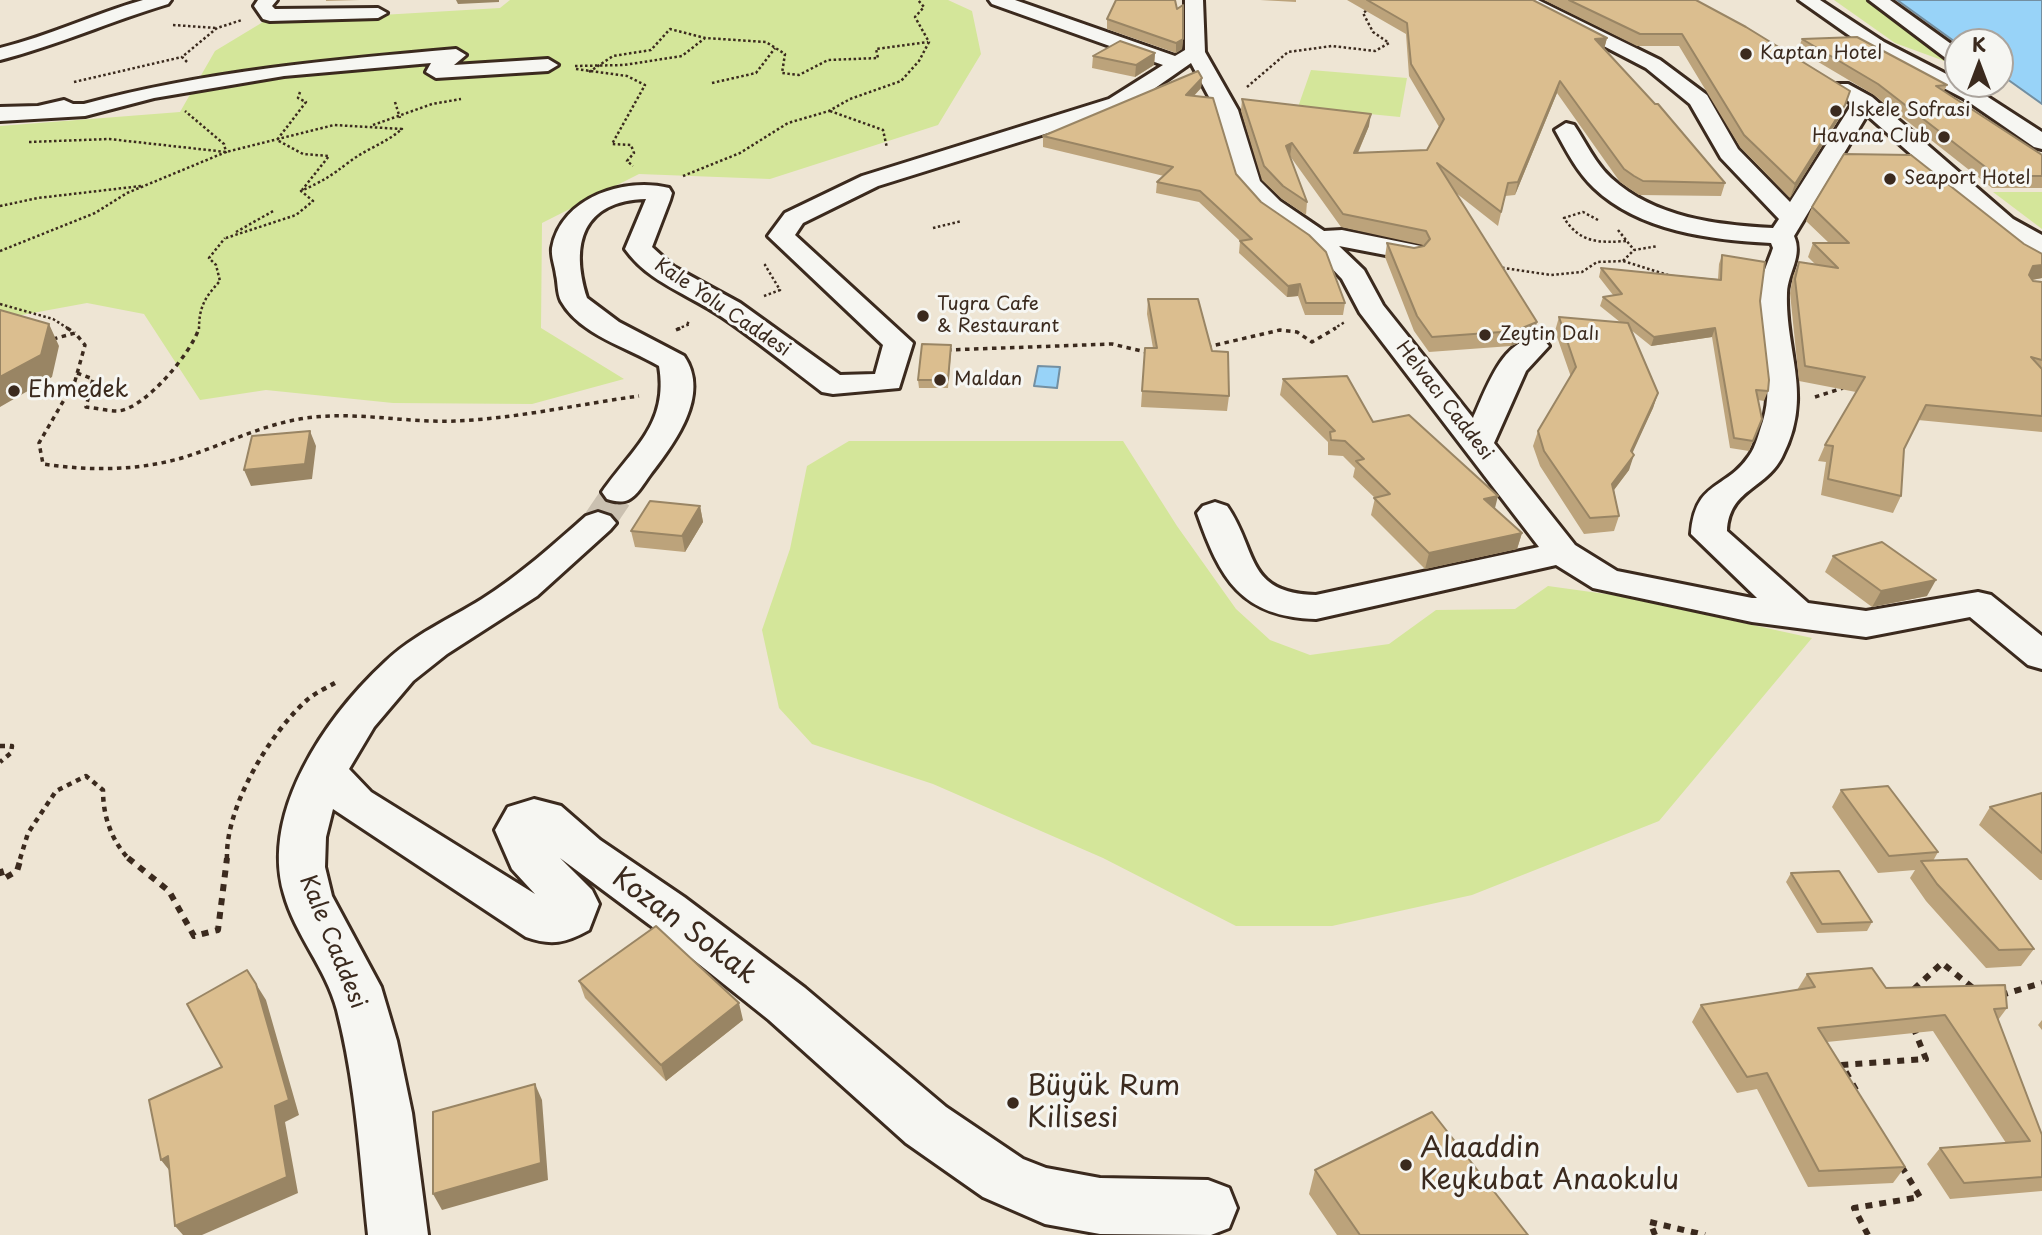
<!DOCTYPE html>
<meta charset="utf-8">
<style>
body{margin:0}
#map{position:relative;width:2042px;height:1235px;overflow:hidden;background:#eee5d4;font-family:"Playpen Sans",sans-serif}
canvas{display:block}
.north{position:absolute;left:1944px;top:28px;width:70px;height:70px;box-sizing:border-box;background:#f6f6f2;border:2px solid #aba49d;border-radius:50%;rotate:0deg;font-size:19px;font-weight:700;line-height:28px;text-align:center;color:#3b2a1e}
.north::after{content:'';display:block;margin:auto;width:24px;height:32px;background:#3b2a1e;clip-path:polygon(50% 0,100% 100%,50% 72%,0 100%)}
</style>
<div id="map">
<canvas width="2042" height="1235"></canvas>
<div class="north">K</div>
</div>
<script>
const ctx = document.querySelector('canvas').getContext('2d');
ctx.lineJoin = 'round';
function paint(path, color) { ctx.fillStyle = color; ctx.fill(path, 'evenodd'); }
function strokePath(path, color, width, dash) { ctx.strokeStyle = color; ctx.lineWidth = width; ctx.lineCap = dash ? 'butt' : 'round'; ctx.setLineDash(dash || []); ctx.stroke(path); }
function drawText(font, color, halo, rows, align = 'center') {
  ctx.font = font + ' "Playpen Sans",sans-serif'; ctx.lineWidth = 6; ctx.setLineDash([]); ctx.textBaseline = 'middle'; ctx.strokeStyle = halo; ctx.fillStyle = color; for (const [text, x, y, turn = 0] of rows) {
    ctx.save(); ctx.translate(x, y); ctx.rotate((+turn || 0) * Math.PI / 180); ctx.textAlign = isNaN(turn) ? turn : align; if (halo) ctx.strokeText(text, 0, 0); ctx.fillText(text, 0, 0); ctx.restore();
  }
}
const green = new Path2D(`
 M510 0H948L972 11 981 54 938 125 770 179 639 174 542 223 541 328 624 379 532 404 393 403 266 390 200 400 144 314 87 303 0 319V126L180 112 215 51 263 22 500 8Z
 M1834 0H1876L1958 61V66L1895 43Z
 M1311 70 1407 78 1400 117 1298 107Z
 M1993 192H2042V229Z
 M849 441H1123L1177 526 1236 609 1270 640 1310 655 1389 644 1436 610 1515 609 1548 586 1620 596 1812 638 1659 821 1472 895 1332 926H1236L1103 858 933 784 812 744 779 708 762 630 790 549 807 466Z`);
const water = new Path2D(`
 M1897 0H2042V104L2000 74V42L1958 44Z
 M1038 366 1060 367 1057 388 1034 386Z`);
const minorTunnel = new Path2D(`
 M598 523 619 492`);
const pathFar3 = new Path2D(`
 M173 25 216 28
 M187 62 182 57 217 28 242 20
 M575 66 624 65 682 56 705 38
 M576 69 627 76 645 85 612 144 631 145 634 153 627 161 633 166
 M589 72 613 56 651 50 670 29 705 38 766 42 785 54 782 73 799 75 828 60 878 58 876 49 928 42
 M74 82 182 57
 M712 83 756 73 775 48
 M1247 87 1288 52 1332 46 1375 51 1389 43 1373 32 1363 13 1370 8
 M300 92 298 98 306 102 277 140 303 154 329 156 302 190
 M395 102 400 118
 M830 111 883 130 887 148
 M373 125 432 104 461 99
 M29 142 109 139 226 152 334 125 402 129C386 143 366 149 349 162 331 176 323 181 301 191L313 201 296 215 226 238
 M683 176 740 153 788 123 829 111 850 99 901 81 919 61 929 42 915 17 924 7 918 0
 M0 206 38 198 141 186
 M1598 220 1583 212 1564 218C1580 243 1599 243 1626 241
 M933 228 962 221
 M1618 230 1634 250
 M236 232 275 210
 M0 251 95 213 127 193 226 152 224 144 185 111
 M1623 261 1634 250 1658 246
 M1497 267 1551 275 1582 272 1597 262 1623 261 1668 275
 M764 296 780 290 765 265 768 264
 M0 304 53 319 69 329
 M199 329C199 307 205 297 220 281L216 265 209 258 225 238
 M677 329 690 324 686 322
 M1333 329 1345 322`);
const pathFar2 = new Path2D(`
 M67 328 75 333
 M676 330 681 328
 M53 339 75 333 85 345 75 381 39 443 43 464C90 471 139 471 185 457 226 444 263 424 306 418 357 411 405 423 455 421 513 419 580 404 639 396
 M1207 347 1280 330 1297 332 1312 342 1336 328
 M947 350 1112 344 1150 353
 M77 373 93 379 86 407C96 408 108 411 118 411 145 409 192 352 199 328
 M1815 397 1843 388`);
const pathFar1 = new Path2D(`
 M0 746H12L11 753 0 762
 M20 859 28 833 56 791 86 776 103 790C103 816 111 840 129 859
 M227 859C225 808 269 734 307 700 315 693 326 688 335 683`);
const path = new Path2D(`
 M128 858 169 891 194 936 218 930 227 858
 M0 869 3 879 17 871 21 858
 M1914 989 1942 963 1973 988
 M2001 995 2042 983
 M1856 1090 1842 1065 1926 1059 1914 1029
 M1655 1235 1650 1222 1705 1235
 M1868 1235 1854 1208 1920 1197 1902 1167`);
const minor = new Path2D(`
 M143 0H171L168 4C111 21 58 45 0 60V48C49 36 94 14 143 0Z
 M258 0H277L272 6 275 9 378 8 387 13 378 18 270 21 263 19 254 6Z
 M989 0H1015L1175 56 1185 50V0H1203L1205 52 1238 110 1260 181 1280 201 1324 231 1342 230 1421 246 1425 252 1421 258 1412 260 1339 246 1364 270 1383 305 1473 418C1486 390 1505 330 1544 340L1549 346 1526 371 1494 443 1575 545 1617 571 1752 598H1757L1691 534C1695 480 1726 490 1749 456 1756 447 1759 432 1763 421 1776 379 1757 337 1759 294 1760 278 1768 263 1773 248L1771 243C1711 240 1639 231 1594 188 1577 172 1566 150 1555 130L1566 123 1574 125C1586 143 1595 163 1611 178 1655 218 1717 225 1773 228L1779 219 1721 158 1690 104 1646 68 1515 0H1538L1660 60 1707 95 1738 149 1790 202 1852 104 1831 88 1834 84H1848L1872 97 2013 219 2042 235V254L1995 229 1867 115 1794 236C1803 256 1788 272 1787 293 1785 353 1814 396 1782 457 1765 490 1729 489 1727 531L1808 603 1866 611 1978 592 1991 595 2042 636V669L2028 665 1970 617 1866 637 1752 622 1593 588 1556 565 1316 619C1241 617 1220 579 1197 513L1203 506 1215 502 1227 506C1258 550 1244 593 1316 595L1539 547 1360 313 1342 279 1309 244 1262 211 1237 183 1216 110 1191 63 1125 109 878 186 803 223 795 235 913 343 899 388 833 394 822 392C789 367 756 340 722 317 689 294 649 283 625 249L646 199C582 201 570 244 587 298L619 322 684 356C711 395 674 444 650 475 644 483 637 496 628 500 621 503 614 501 607 499L602 492C632 449 669 424 659 366 627 347 580 335 561 301 557 293 558 283 556 275 555 266 551 257 552 248 561 197 625 177 669 188L672 193 670 200 652 247 674 267 740 303 840 375 875 374 883 345 768 236 785 213 862 176 1109 99 1163 65 992 4Z
 M1799 0H1820L1884 42 1958 80V84L1977 90 2042 132V149L2034 147 1963 98 1870 50Z
 M1869 0H1890L1958 49V64L1951 62Z
 M456 49 466 55 454 65 548 59 558 65 548 71 436 78 426 72 431 63 284 76 154 98 85 116 0 121V107L38 106 64 100 73 104H84C207 71 330 60 456 49Z
 M598 512 610 516 616 523 610 530 537 596 447 654 413 681 374 727 349 769 371 792 535 894 512 869 495 830 508 807 534 799 561 806 600 840 684 897 805 988 946 1107 1023 1159 1046 1168 1100 1178 1208 1180 1229 1188 1237 1208 1229 1228 1211 1235 1100 1234 1045 1224 983 1197 906 1143 769 1020 650 925 560 858 592 890 599 904 589 930C566 943 551 946 526 937L333 809 326 837 325 867 332 896 381 987 397 1041 412 1113 428 1235H368C360 1159 356 1084 337 1010 326 968 295 935 284 894 260 811 327 716 385 662 413 635 450 619 482 599 520 575 553 545 586 516Z`);
const wall = new Path2D(`
 M326 0H360L326 1Z
 M1260 0H1296V2Z
 M1347 0H1533L1607 38 1604 49 1725 183 1721 196 1639 195 1630 189 1620 182 1557 93 1515 195 1505 196 1498 226 1456 193 1533 337 1511 346 1429 352 1414 331 1385 257 1387 243 1414 248 1424 247 1423 245 1341 227 1290 156 1307 202 1306 215 1282 199 1262 180 1241 111 1242 99 1369 126 1358 153 1427 150 1439 127 1409 76 1406 34Z
 M1544 0H1696L1840 117 1790 198 1740 147 1679 46H1637Z
 M1107 19 1183 39 1182 49 1176 53 1107 29Z
 M1802 39 1947 85 1944 91 2042 155V188H1992L1874 95 1798 50Z
 M1155 53 1154 65 1135 77 1092 68 1093 56Z
 M1202 78 1201 88 1194 96 1236 174 1345 303 1343 315H1305L1298 296 1287 297 1239 253 1240 241 1199 202 1156 193 1157 182 1164 176 1043 147V136Z
 M1812 207 2024 244 2042 254V278L2032 280 2033 281 2042 282V432L1918 420 1904 449 1901 496 1893 513 1821 495 1826 462 1818 461 1825 445 1856 392 1799 381 1790 293 1793 276 1799 262 1815 264 1808 257 1813 243H1829L1806 221Z
 M1722 255 1760 301 1768 391 1764 401 1758 400 1762 419 1749 451 1730 448 1712 337 1651 346 1631 330 1658 393 1653 408 1632 452 1629 470 1614 490 1619 516 1614 531 1584 534 1540 466 1533 446 1538 431 1571 377 1555 331 1559 317 1620 322 1600 306 1603 297 1613 295 1599 277 1601 268 1718 279 1719 264Z
 M1148 299 1212 351 1229 396 1227 411 1141 407 1145 348H1153L1147 314Z
 M951 353 948 388H919L918 380Z
 M1283 379 1373 422 1495 508 1522 533 1517 549 1425 569 1371 515 1375 498 1353 477 1355 468 1343 456 1328 455V442L1280 395Z
 M700 506 703 522 685 552 635 547 631 531Z
 M1833 556 1927 596 1872 607 1825 572Z
 M1841 790 1938 852 1933 861 2034 949 2021 966 1986 968 1926 901 1910 878 1915 870 1878 873 1832 807Z
 M2042 793V880H2040L1979 825 1990 807Z
 M1791 873 1872 922 1867 931 1817 933 1786 882Z
 M1807 974 2007 1008 1998 1020 2042 1135V1191L1950 1199 1927 1164 1940 1148 2006 1143 1933 1031 1827 1042 1905 1167 1893 1183 1808 1187 1757 1089 1737 1093 1692 1022 1701 1005 1797 990Z
 M579 981 743 1020 666 1081 585 998Z
 M2042 1020V1030L2038 1025Z
 M1315 1170 1528 1235H1337L1309 1194Z`);
const shadedWall = new Path2D(`
 M456 0H499V2L458 4Z
 M1607 38 1604 49 1595 39Z
 M1183 39 1182 49 1176 53V43Z
 M1155 53 1154 65 1135 77 1136 65Z
 M1202 78 1201 88 1185 105 1186 95Z
 M1560 81 1557 93 1515 195 1518 182Z
 M1845 105 1840 117 1790 198 1795 184Z
 M1371 114 1369 126 1352 166 1354 153Z
 M1292 143 1290 156 1286 146Z
 M2042 265V278L2026 281 2033 266Z
 M1300 284 1298 296 1287 297 1288 286Z
 M1537 322 1533 337 1511 346 1515 331Z
 M49 324 59 346 52 377 0 407V377Z
 M1715 328 1712 337 1651 346 1654 337Z
 M1658 393 1653 408 1627 465 1634 455 1629 470 1607 499 1612 484 1631 451Z
 M310 431 316 446 312 479 251 486 244 470Z
 M1498 496 1494 512 1484 499Z
 M700 506 703 522 685 552 682 536Z
 M1522 533 1517 549 1425 569 1429 553Z
 M1936 580 1927 596 1872 607 1881 591Z
 M256 984 266 1000 299 1115 285 1122 298 1193 202 1235H183L175 1226Z
 M739 1003 743 1020 666 1081 661 1065Z
 M535 1084 542 1100 548 1180 442 1210 433 1194Z
 M168 1156 173 1175 161 1160Z`);
const building = new Path2D(`
 M1116 0H1175L1177 9 1183 5V39L1176 43 1107 19Z
 M1367 0H1533L1607 38 1595 39 1655 104H1658L1725 183 1643 181 1634 176 1624 169 1560 81 1518 182 1508 183 1501 212 1437 163 1537 322 1515 331 1432 337 1417 316 1387 243 1414 248 1424 246 1430 239 1426 231 1343 214 1292 143 1286 146 1307 202 1283 186 1264 166 1242 99 1371 114 1354 153 1427 150 1444 119 1411 64 1407 23Z
 M1569 0H1696L1746 27 1850 91 1845 105 1795 184 1744 135 1682 34H1640Z
 M1857 37 1947 85 1936 86 2042 155V176H1997L1878 84 1802 39Z
 M1120 41 1155 53 1136 65 1093 56Z
 M1198 71 1202 78 1186 95 1213 98 1236 174 1261 202 1309 235 1326 252 1345 303H1306L1300 284 1288 286 1240 241 1252 239 1200 191 1157 182 1173 167 1043 136Z
 M1844 154 1911 155 2024 244 2042 254V265L2033 266 2029 275 2033 281 2042 282V360L2031 357 2042 369V416L1926 405 1904 449 1901 496 1828 479 1833 446 1825 445 1865 377 1805 366 1795 279 1799 262 1838 268 1813 243H1849L1812 207Z
 M1722 255 1765 262 1760 301 1769 380 1768 391 1756 390 1762 419 1753 441 1734 438 1715 328 1654 337 1603 297 1622 294 1601 268 1721 280Z
 M1148 299H1198L1212 351 1228 352 1229 396 1142 391 1145 348H1157Z
 M0 310 49 324 41 355 0 377Z
 M1559 317 1628 323 1658 393 1631 451 1634 455 1612 484 1619 516 1590 518 1544 451 1538 431 1576 367Z
 M922 344 951 345 948 380H918Z
 M1347 376 1373 422 1409 415 1498 496 1484 499 1522 533 1429 553 1374 498 1390 494 1356 461 1364 459 1345 441 1331 440 1330 432 1335 431 1283 379Z
 M310 431 305 464 244 470 252 436Z
 M650 501 700 506 682 536 631 531Z
 M1882 542 1936 580 1881 591 1833 556Z
 M1888 786 1938 852 1889 856 1841 790Z
 M2042 793V853L1990 807Z
 M1967 859 2034 949 1999 950 1937 884 1921 861Z
 M1839 871 1872 922 1822 924 1791 873Z
 M656 926 739 1003 661 1065 579 981Z
 M1872 968 1886 988 2005 985 2007 1008 1994 1009 2042 1135V1177L1964 1183 1940 1148 2030 1141 1945 1015 1818 1028 1905 1167 1819 1171 1767 1073 1747 1077 1701 1005 1815 987 1807 974Z
 M247 970 256 984 289 1100 275 1106 287 1177 175 1226 168 1156 161 1160 149 1100 222 1067 187 1004Z
 M535 1084 541 1163 433 1194V1112Z
 M1432 1112 1528 1235H1360L1315 1170Z`);
const markers = [
 [1746,54,7,"#3b2a1e"],
 [1836,111,7,"#3b2a1e"],
 [1944,137,7,"#3b2a1e"],
 [1890,179,7,"#3b2a1e"],
 [923,316,7,"#3b2a1e"],
 [1485,335,7,"#3b2a1e"],
 [940,380,7,"#3b2a1e"],
 [14,391,7,"#3b2a1e"],
 [1013,1103,7,"#3b2a1e"],
 [1406,1165,7,"#3b2a1e"]
];
const farPoinames = [
 ["Kaptan Hotel",1760,54],
 ["Iskele Sofrasi",1850,111],
 ["Havana Club",1930,137,"right"],
 ["Seaport Hotel",1904,179],
 ["Tugra Cafe",937,305],
 ["& Restaurant",937,327],
 ["Zeytin Dalı",1499,335],
 ["Maldan",954,380]
];
const farStreetnames = [
 ["Kale Yolu Caddesi",722,308,34],
 ["Helvacı Caddesi",1444,401,52]
];
const poiNames = [
 ["Ehmedek",28,391]
];
const streetNames = [
 ["Kale Caddesi",332,942,68]
];
const nearStreetnames = [
 ["Kozan Sokak",684,927,37]
];
const nearPoinames = [
 ["Büyük Rum",1027,1087],
 ["Kilisesi",1027,1119],
 ["Alaaddin",1420,1149],
 ["Keykubat Anaokulu",1420,1181]
];
paint(green, '#d4e69a');
paint(water, '#98d3f8');
strokePath(water, '#738fa1', 2);
strokePath(minorTunnel, '#cac0b0', 32, [32, 17]);
strokePath(minor, '#3b2a1e', 6);
strokePath(pathFar3, '#3b2a1e', 2.5, [2.5, 2.5]);
strokePath(pathFar2, '#3b2a1e', 3.5, [4.5, 4.5]);
strokePath(pathFar1, '#3b2a1e', 4.5, [5, 5]);
strokePath(path, '#3b2a1e', 6, [7, 7]);
paint(minor, '#f6f6f2');
paint(wall, '#bca37b');
paint(shadedWall, '#998564');
paint(building, '#dbbe8f');
strokePath(building, '#998564', 2);
for (const [x, y, r, color] of markers) { const dot = new Path2D(); dot.arc(x, y, r, 0, 2 * Math.PI); ctx.fillStyle = color; ctx.fill(dot); strokePath(dot, '#f6f6f2', 2.5); }
drawText('19px', '#3b2a1e', '#f6f6f2', farPoinames, 'left');
drawText('19px', '#3b2a1e', '#f6f6f2', farStreetnames);
drawText('23px', '#3b2a1e', '#f6f6f2', poiNames, 'left');
drawText('23px', '#3b2a1e', '#f6f6f2', streetNames);
drawText('28px', '#3b2a1e', '#f6f6f2', nearStreetnames);
drawText('28px', '#3b2a1e', '#f6f6f2', nearPoinames, 'left');
</script>
